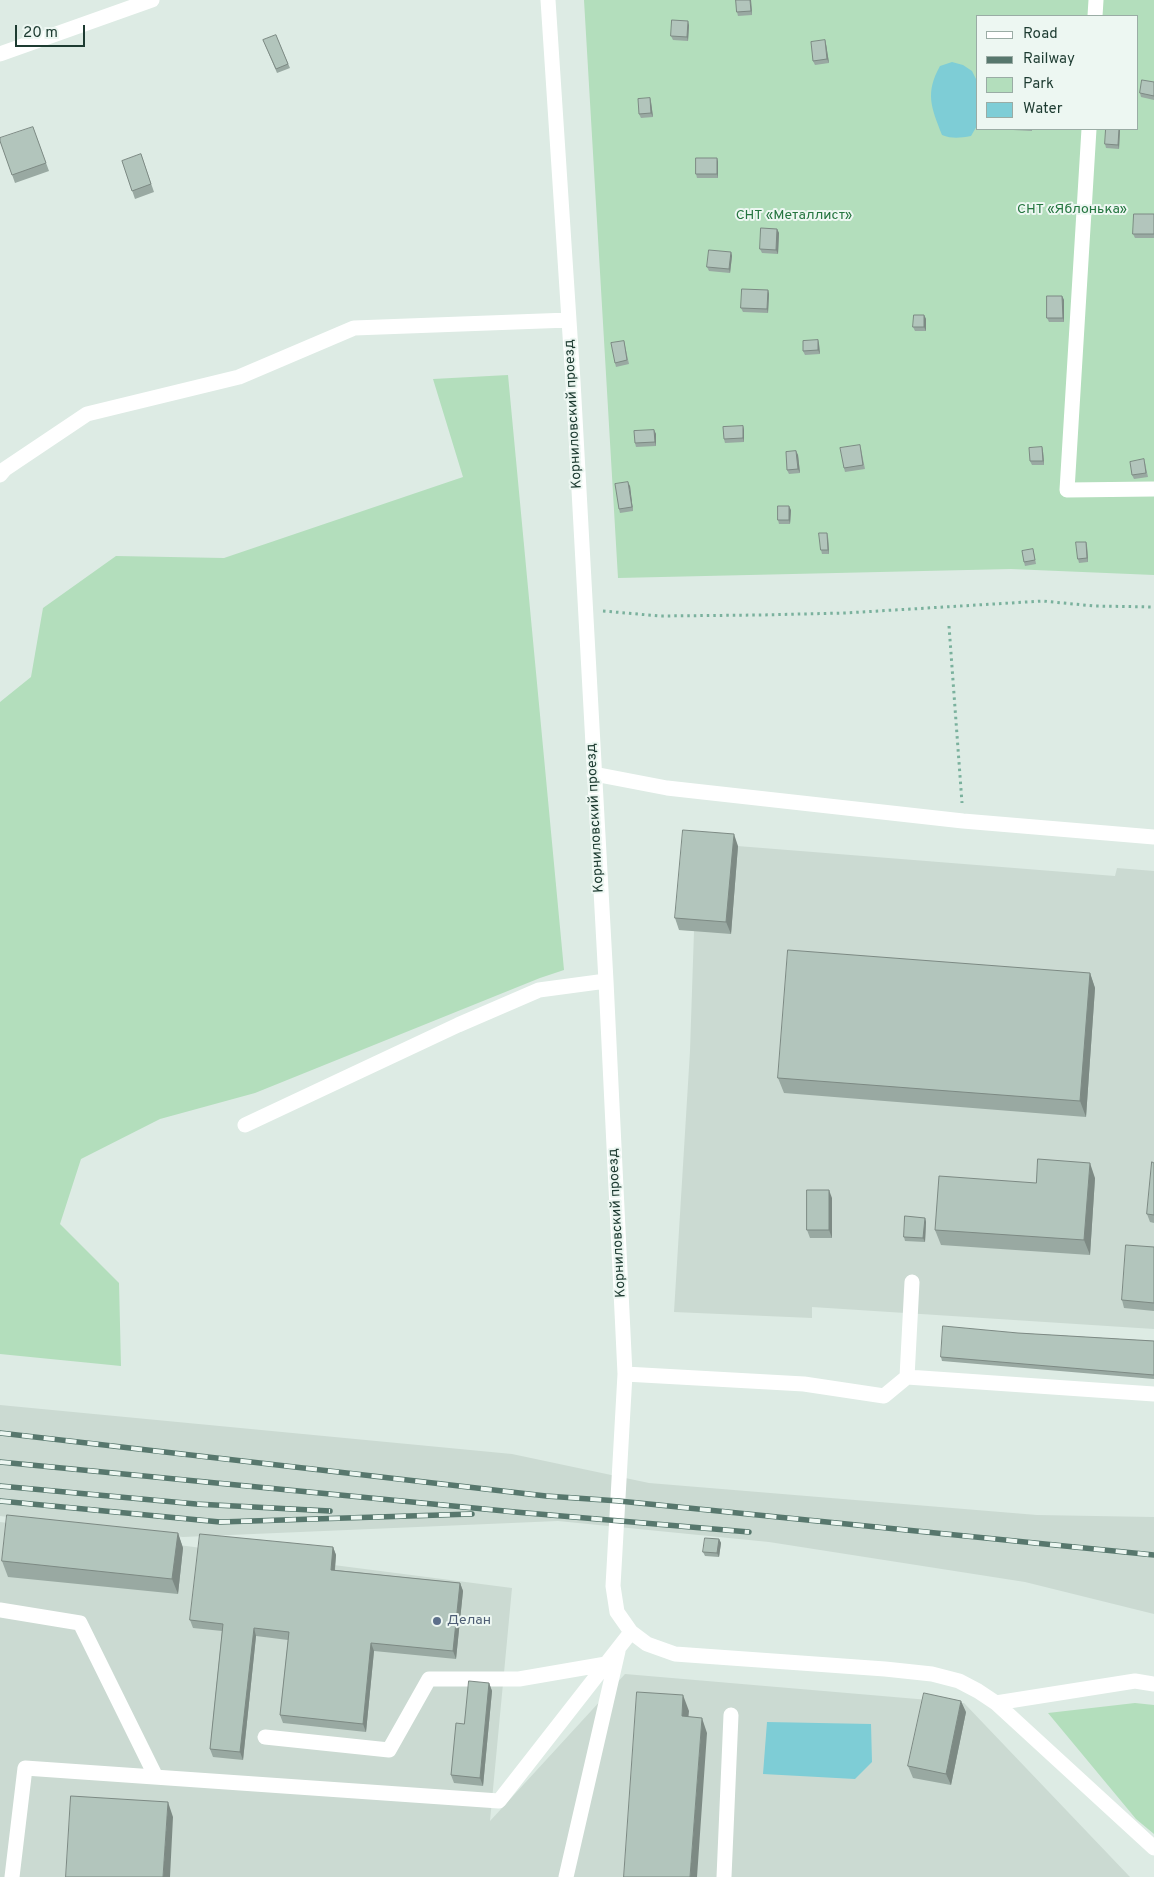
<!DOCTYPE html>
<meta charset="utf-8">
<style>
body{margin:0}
#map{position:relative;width:1154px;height:1877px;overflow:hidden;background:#ddebe4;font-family:Overpass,sans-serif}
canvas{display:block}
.legend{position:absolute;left:976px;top:15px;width:162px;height:115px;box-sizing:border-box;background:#edf7f2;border:1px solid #9aaca5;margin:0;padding:6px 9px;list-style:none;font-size:15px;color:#1d3b31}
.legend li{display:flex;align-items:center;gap:10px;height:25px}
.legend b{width:25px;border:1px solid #9aaca5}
.scale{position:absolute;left:15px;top:25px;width:70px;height:22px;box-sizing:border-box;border:2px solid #1d3b31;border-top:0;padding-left:6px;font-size:15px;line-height:18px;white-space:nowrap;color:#1d3b31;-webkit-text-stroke:4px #edf7f2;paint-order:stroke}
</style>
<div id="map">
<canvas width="1154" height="1877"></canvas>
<ul class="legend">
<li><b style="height:6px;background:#fff"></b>Road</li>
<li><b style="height:6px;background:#57776d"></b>Railway</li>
<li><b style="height:14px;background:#b3debc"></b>Park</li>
<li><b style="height:14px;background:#7ecdd6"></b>Water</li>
</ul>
<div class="scale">20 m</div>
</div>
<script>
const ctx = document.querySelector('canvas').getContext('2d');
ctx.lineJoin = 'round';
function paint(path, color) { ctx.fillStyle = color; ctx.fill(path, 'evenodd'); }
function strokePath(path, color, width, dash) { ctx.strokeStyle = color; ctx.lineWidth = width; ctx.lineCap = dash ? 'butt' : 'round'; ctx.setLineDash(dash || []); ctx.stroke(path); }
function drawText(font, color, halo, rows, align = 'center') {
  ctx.font = font + ' Overpass,sans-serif'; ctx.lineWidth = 4; ctx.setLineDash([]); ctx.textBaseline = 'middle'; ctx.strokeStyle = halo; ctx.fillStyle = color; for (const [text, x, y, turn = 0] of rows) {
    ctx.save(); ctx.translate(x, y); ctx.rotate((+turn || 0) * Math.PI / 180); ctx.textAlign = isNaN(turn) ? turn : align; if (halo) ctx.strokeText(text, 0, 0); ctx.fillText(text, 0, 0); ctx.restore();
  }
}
const built = new Path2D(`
 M687 842 1115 876 1117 868 1154 871V1329L812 1307V1318L674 1312 690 1051 694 931 679 930Z
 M0 1405 512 1454 649 1483 1037 1515 1154 1517V1614L1025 1582 769 1542 558 1521 183 1537 0 1516Z
 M0 1522 512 1588 490 1821 625 1674 964 1703 1130 1877H0Z`);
const green = new Path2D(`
 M584 0H1154V575L1011 569 618 578ZM978 16H1138V129H978Z
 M508 375 564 970 540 978 255 1093 160 1119 81 1159 60 1224 119 1283 121 1366 0 1354V702L31 677 43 608 116 556 224 558 463 477 433 379Z
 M1135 1703 1154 1705V1834L1136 1819 1048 1713Z`);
const water = new Path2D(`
 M952 62 963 65 972 71 977 81 978 124 971 136C960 138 952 139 942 135 931 107 925 93 940 66Z
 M767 1722 871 1724 872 1762 855 1779 763 1774Z`);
const path = new Path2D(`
 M603 611 660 616 760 615 845 613 1043 601 1094 606 1154 607
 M949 626 962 803`);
const minor = new Path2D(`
 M548 0 573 381 606 981 625 1374 613 1586 617 1612 631 1632 647 1644 675 1654 885 1669 932 1674 959 1681 978 1691 996 1703 1154 1848
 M1095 16 1096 0
 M0 54 152 0
 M1089 129 1067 490 1154 489
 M0 475 5 469 87 414 239 377 354 328 569 320
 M594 774 667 788 963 821 1154 837
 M245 1125 458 1025 539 990 606 981
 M625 1374 804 1384 884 1396 907 1377 1154 1394
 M907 1377 912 1282
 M0 1610 80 1623 156 1777
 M996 1703 1135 1681 1154 1684
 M265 1737 389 1750 429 1679H519L606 1664
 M12 1877 25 1768 499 1801 631 1632
 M566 1877 618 1651
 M724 1877 731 1715`);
const rail = new Path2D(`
 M0 1433 546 1496 619 1501 1154 1555
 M0 1462 515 1512 749 1532
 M0 1486 196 1504 330 1511
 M0 1501 220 1522 472 1514`);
const wall = new Path2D(`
 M736 0H751L752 15 738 16 737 12Z
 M689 25 688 41 673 40 671 36Z
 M276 35 290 68 277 73 263 40Z
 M825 40 826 44 829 63 815 65 813 61Z
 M1154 82V100L1141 97 1140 93Z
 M650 98 651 102 653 117 641 118 639 114Z
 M33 127 49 171 15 183 0 141Z
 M1013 129H1032V131L1013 130Z
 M1120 129 1119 149 1106 148 1105 144Z
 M141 154 154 192 135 199 122 161Z
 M717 158 718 162V178H697L696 174Z
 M1154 214V238H1135L1133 234Z
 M777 229 779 233 778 254 762 253 760 249Z
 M731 252 732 256 730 273 709 271 707 267Z
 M768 290 769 294 768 313 743 312 741 308Z
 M1062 296 1064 300V322H1049L1047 318Z
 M924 315 926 319V331H915L913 327Z
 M818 340 819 344 820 354 805 355 803 351Z
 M624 341 629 364 616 367 615 363Z
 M743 426 744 430V442L725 443 724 439Z
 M654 430 656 434V446L636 447 635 443Z
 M1042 447 1043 451 1044 465H1032L1030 461Z
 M861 449 865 469 845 472 844 468Z
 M796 451 798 455 800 473 789 474 787 470Z
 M1145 463 1148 477 1134 479 1132 475Z
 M630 486 633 511 620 513 619 509Z
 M791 510 790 524H779L778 520Z
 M828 537 829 554H822L821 550Z
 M1086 542 1087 546 1088 562 1079 563 1078 559Z
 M1034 553 1036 564 1025 566 1024 562Z
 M738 846 731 934 679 930 675 918Z
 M1090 973 1095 988 1086 1117 784 1093 778 1078Z
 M1154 1163V1223L1150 1222 1147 1214Z
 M1095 1178 1090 1255 941 1245 935 1230Z
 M832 1198V1238H810L807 1230Z
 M925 1218 926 1222 925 1242 905 1241 904 1237Z
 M1154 1247V1311L1124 1308 1122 1300Z
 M1018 1333 1154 1341V1379L942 1361 941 1357Z
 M178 1533 183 1548 178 1594 8 1577 2 1561Z
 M719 1539 721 1543 719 1557 705 1556 703 1552Z
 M333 1547 336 1555 335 1570 460 1583 463 1591 456 1659 374 1651 366 1732 283 1723 280 1715 288 1640 256 1636 243 1760 213 1757 210 1749 222 1631 193 1628 190 1620Z
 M489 1683 492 1691 483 1786 454 1783 451 1775 464 1724Z
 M966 1712 951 1785 913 1778 908 1766Z`);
const shadedWall = new Path2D(`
 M750 0H751L752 15 751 11Z
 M688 21 689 25 688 41 687 37Z
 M825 40 826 44 829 63 827 59Z
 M650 98 651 102 653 117 651 113Z
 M1119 129H1120L1119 149 1118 145Z
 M717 158 718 162V178L717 174Z
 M777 229 779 233 778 254 776 250Z
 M731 252 732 256 730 273 729 269Z
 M768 290 769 294 768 313 767 309Z
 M1062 296 1064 300V322L1063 318Z
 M924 315 926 319V331L924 327Z
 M818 340 819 344 820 354 818 350Z
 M743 426 744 430V442L743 438Z
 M654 430 656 434V446L655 442Z
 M1042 447 1043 451 1044 465 1043 461Z
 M796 451 798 455 800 473 798 469Z
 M628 482 630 486 633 511 632 507Z
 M789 506 791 510 790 524 789 520Z
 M827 533 828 537 829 554 828 550Z
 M1086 542 1087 546 1088 562 1087 558Z
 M734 834 738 846 731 934 726 922Z
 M1090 973 1095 988 1086 1117 1080 1101Z
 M1090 1163 1095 1178 1090 1255 1084 1240Z
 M829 1190 832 1198V1238L829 1230Z
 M925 1218 926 1222 925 1242 923 1238Z
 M178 1533 183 1548 178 1594 172 1579Z
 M719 1539 721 1543 719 1557 717 1553Z
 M333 1547 336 1555 334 1578 331 1570Z
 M460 1583 463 1591 456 1659 453 1651Z
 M254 1628 256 1636 243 1760 240 1752Z
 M371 1643 374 1651 366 1732 363 1724Z
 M489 1683 492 1691 483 1786 480 1778Z
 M683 1695 689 1711 687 1732 682 1716Z
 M961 1701 966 1712 951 1785 946 1774Z
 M702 1718 707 1733 697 1877H690Z
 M168 1802 173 1817 170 1877H163Z`);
const building = new Path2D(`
 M736 0H750L751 11 737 12Z
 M672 20 688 21 687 37 671 36Z
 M276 35 288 64 276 69 263 40Z
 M825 40 827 59 813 61 811 42Z
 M1142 80 1154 82V96L1140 93Z
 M650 98 651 113 639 114 638 99Z
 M33 127 46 163 12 175 0 141V138Z
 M1106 129H1119L1118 145 1105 144Z
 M141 154 151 184 132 191 122 161Z
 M696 158H717V174H696Z
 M1134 214H1154V234H1133Z
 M761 228 777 229 776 250 760 249Z
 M709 250 731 252 729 269 707 267Z
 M742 289 768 290 767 309 741 308Z
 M1047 296H1062L1063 318H1047Z
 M914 315H924V327H913Z
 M818 340V350L803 351V341Z
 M624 341 627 360 615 363 611 343Z
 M743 426V438L724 439 723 427Z
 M654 430 655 442 635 443 634 431Z
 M860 445 863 465 844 468 840 448Z
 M1042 447 1043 461H1030L1029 448Z
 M796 451 798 469 787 470 786 452Z
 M1144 459 1146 473 1132 475 1130 462Z
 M628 482 632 507 619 509 615 484Z
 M778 506H789V520H778Z
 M819 533H827L828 550H821Z
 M1076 542H1086L1087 558 1078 559Z
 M1033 549 1035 560 1024 562 1022 551Z
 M683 830 734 834 726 922 675 918Z
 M788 950 1090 973 1080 1101 778 1078Z
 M1038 1159 1090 1163 1084 1240 935 1230 939 1176 1036 1183Z
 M1152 1162 1154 1163V1215L1147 1214Z
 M807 1190H829V1230H807Z
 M905 1216 925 1218 923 1238 904 1237Z
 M1126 1245 1154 1247V1303L1122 1300Z
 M943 1326 1018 1333 1154 1341V1375L941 1357Z
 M7 1515 178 1533 172 1579 2 1561Z
 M200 1534 333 1547 331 1570 460 1583 453 1651 371 1643 363 1724 280 1715 289 1632 254 1628 240 1752 210 1749 223 1624 190 1620Z
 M705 1538 719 1539 717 1553 703 1552Z
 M469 1681 489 1683 480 1778 451 1775 456 1723 464 1724Z
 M637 1692 683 1695 682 1716 702 1718 690 1877H624Z
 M924 1693 961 1701 946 1774 908 1766Z
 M71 1796 168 1802 163 1877H66Z`);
const markers = [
 [437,1621,5,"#5c6f8a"]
];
const parkNames = [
 ["СНТ «Яблонька»",1072,210],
 ["СНТ «Металлист»",794,216]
];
const streetNames = [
 ["Корниловский проезд",574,414,-93],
 ["Корниловский проезд",596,818,-93],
 ["Корниловский проезд",618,1223,-93]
];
const serviceNames = [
 ["Делан",447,1621]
];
paint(built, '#cbdad2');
paint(green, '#b3debc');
paint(water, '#7ecdd6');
strokePath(path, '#7ab19d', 3, [2.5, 4]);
strokePath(minor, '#fff', 15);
strokePath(rail, '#57776d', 5.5);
strokePath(rail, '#edf7f2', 4, [11]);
paint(wall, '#99a9a2');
paint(shadedWall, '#7d8a84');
paint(building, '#b2c5bc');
strokePath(building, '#7d8a84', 1);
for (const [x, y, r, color] of markers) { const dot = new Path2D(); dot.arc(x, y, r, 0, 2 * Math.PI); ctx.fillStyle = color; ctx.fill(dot); strokePath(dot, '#edf7f2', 2); }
drawText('14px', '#24753f', '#edf7f2', parkNames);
drawText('14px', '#1d3b31', '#edf7f2', streetNames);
drawText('14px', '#4e5e75', '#edf7f2', serviceNames, 'left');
</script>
